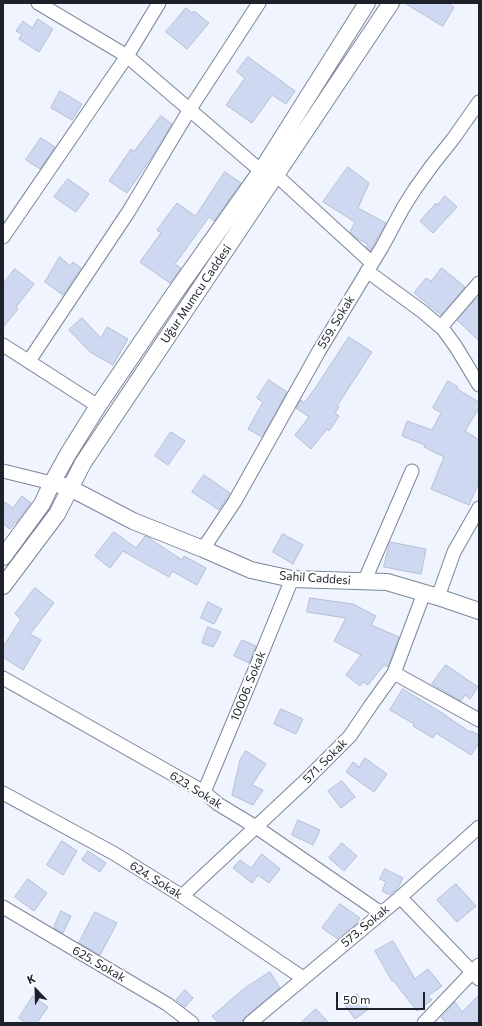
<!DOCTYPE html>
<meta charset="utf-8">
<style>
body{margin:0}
#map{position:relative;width:482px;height:1026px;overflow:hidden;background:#eff4fe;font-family:Commissioner,sans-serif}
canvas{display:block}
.frame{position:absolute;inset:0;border:4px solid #1d2129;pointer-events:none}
.north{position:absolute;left:16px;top:970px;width:40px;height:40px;-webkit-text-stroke:3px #fff;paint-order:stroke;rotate:337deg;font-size:11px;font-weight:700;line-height:16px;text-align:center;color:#1d2129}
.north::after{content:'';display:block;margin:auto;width:14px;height:18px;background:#1d2129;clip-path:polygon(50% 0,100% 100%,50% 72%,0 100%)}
.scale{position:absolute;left:336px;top:992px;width:89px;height:18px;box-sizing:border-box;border:2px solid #1d2129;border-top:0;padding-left:5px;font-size:12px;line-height:14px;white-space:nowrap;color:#1d2129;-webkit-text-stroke:3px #fff;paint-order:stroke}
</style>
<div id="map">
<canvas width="482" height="1026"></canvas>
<div class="frame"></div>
<div class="north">K</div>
<div class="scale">50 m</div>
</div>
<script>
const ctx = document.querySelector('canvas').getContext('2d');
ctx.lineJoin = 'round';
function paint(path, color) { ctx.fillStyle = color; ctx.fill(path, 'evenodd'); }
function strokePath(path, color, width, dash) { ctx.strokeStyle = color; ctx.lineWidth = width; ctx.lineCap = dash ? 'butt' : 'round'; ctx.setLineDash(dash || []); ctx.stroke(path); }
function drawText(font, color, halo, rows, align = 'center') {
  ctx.font = font + ' Commissioner,sans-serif'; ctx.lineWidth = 4; ctx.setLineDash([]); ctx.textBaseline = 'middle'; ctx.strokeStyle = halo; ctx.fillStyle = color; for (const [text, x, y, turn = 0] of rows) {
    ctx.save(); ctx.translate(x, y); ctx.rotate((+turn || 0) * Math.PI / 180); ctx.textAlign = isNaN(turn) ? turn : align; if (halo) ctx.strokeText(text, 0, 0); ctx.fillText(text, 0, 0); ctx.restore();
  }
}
const building = new Path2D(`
 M405 3H447L454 7 443 26Z
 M186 8 192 13 194 11 209 23 187 49 166 32Z
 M38 19 53 29 39 52 19 39 22 34 16 31 23 21 32 28Z
 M248 57 295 91 286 104 272 95 252 123 226 105 245 78 237 72Z
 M60 91 82 104 72 120 51 108Z
 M161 116 172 124 151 158 127 193 109 181 131 149 134 151Z
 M41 138 55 147 40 169 26 160Z
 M348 167 369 183 358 208 386 223 370 251 366 247 368 244 356 238 350 232 355 222 323 202Z
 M225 172 241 183 214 221 209 217 175 264 181 268 170 283 140 262 161 233 157 230 177 203 195 216Z
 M68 179 89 194 76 212 54 197Z
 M445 196 457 207 433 233 420 221 436 203 437 205Z
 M60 257 70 266 73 262 81 268 63 295 45 282Z
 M442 268 465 287 441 315 414 293 426 278 431 281Z
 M15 269 34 284 16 307 18 309 3 327V284Z
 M477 298 479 300V341L457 320Z
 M82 318 101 338 107 327 128 339 113 365 90 352 69 330Z
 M349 337 372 352 337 406 339 407 335 413 339 416 329 431 327 429 311 449 295 435 309 417 296 408 301 400 304 403 314 390Z
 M269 380 287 392 262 437 248 429 263 402 257 398Z
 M448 381 458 387 457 389 479 402V408L465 431 479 440V482L469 505 431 489 444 457 424 447 425 445 402 436 407 421 432 430 441 413 433 408Z
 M171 432 185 441 168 465 155 456Z
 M204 475 230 493 219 510 192 492Z
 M22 496 31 503 16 523V522L10 529 3 524V501L13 508Z
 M114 532 136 548 145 536 149 538 182 560 184 556 206 568 197 585 172 571 169 577 123 551 110 568 95 556Z
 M283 534 303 545 293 564 273 552Z
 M390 542 426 549 421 574 384 567Z
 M35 588 54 603 30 634 41 640 23 670 3 657V647L21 619 15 614Z
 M310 598 353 604 376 616 371 625 399 637 388 667 384 665 368 685 363 682 360 686 346 675 361 655 334 641 346 618 307 612Z
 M208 602 222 609 214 624 201 618Z
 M208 627 221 632 216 642 213 647 202 643Z
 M242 640 256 646 249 663 234 656Z
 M446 665 478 687 470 699 465 695 461 701 432 684Z
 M403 689 447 716H446L470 732 471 731 479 735V743L471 755 436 733 433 738 413 726 414 724 390 710Z
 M281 709 303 719 296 734 274 724Z
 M246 751 266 764 252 785 263 790 253 805 232 795 240 760Z
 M365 758 387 774 374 792 346 772 353 762 359 767Z
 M342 781 355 797 341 808 328 791Z
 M298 820 320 830 313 845 292 835Z
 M62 841 77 851 63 875 47 865Z
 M342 843 357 856 344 871 329 858Z
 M88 851 106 863 100 872 82 860Z
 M262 854 280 869 269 883 258 875 252 883 233 868 240 860 251 868Z
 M385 869 403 878 398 888 390 895 382 891 386 882 380 879Z
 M28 879 47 893 34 911 15 897Z
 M456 884 476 906 457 922 437 900Z
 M340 904 360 918 354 926 338 939 322 928Z
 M61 911 71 916 63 933 54 928Z
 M95 912 117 923 100 955 79 943Z
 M393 941 415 979 428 969 442 986 428 996 432 1000 417 1011 393 980 392 981 375 951Z
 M270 972 280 988 245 1017 243 1020 242 1023H218L212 1016 245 988Z
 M185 990 193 998 185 1007 176 1000Z
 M357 994 369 1009 355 1019 344 1004Z
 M479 995V1023H446L441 1017 455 1002 462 1012Z
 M33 996 48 1007 37 1023H26L19 1018Z
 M316 1009 329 1023H301Z`);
const minor = new Path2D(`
 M38 3 127 56 261 171
 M276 175 372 263
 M3 237 127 56 159 3
 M367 271 423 312 443 329 456 347 479 385
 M441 327 479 283
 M3 345 98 406
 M29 361 129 211 190 109 259 3
 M3 471 52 483
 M203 549 235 501 319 351 382 247 403 208 415 189 433 164 453 139 479 102
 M364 582 412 471
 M438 597 454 552 479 508
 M394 673 479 720
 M3 678 204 792 218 804 256 827 381 913
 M204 792 252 677 292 579
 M3 793 115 854 182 896 303 978
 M182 896 305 781 350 736 371 705 394 673 424 593
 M400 897 479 979
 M3 907 167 1004 192 1023
 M250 1023 396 901 479 827
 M424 1023 479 965`);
const tertiary = new Path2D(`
 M60 485 70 488 133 521 203 549 251 570 292 579 387 582 438 597 479 611
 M3 557 42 504 52 483 68 454 98 406 172 297 261 171 367 3
 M3 586 57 514 83 463 391 3`);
const streetNames = [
 ["Uğur Mumcu Caddesi",196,294,-56],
 ["559. Sokak",336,322,-59],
 ["Sahil Caddesi",315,578,4],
 ["10006. Sokak",248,686,-68],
 ["571. Sokak",325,761,-45],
 ["623. Sokak",196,790,32],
 ["624. Sokak",156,880,32],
 ["573. Sokak",365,926,-40],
 ["625. Sokak",99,964,30]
];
paint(building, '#ced9f1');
strokePath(building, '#b3bed5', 1);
strokePath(minor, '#7b869b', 15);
strokePath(tertiary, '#7b869b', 18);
strokePath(minor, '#fff', 13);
strokePath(tertiary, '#fff', 16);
drawText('12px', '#1d2129', '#fff', streetNames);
</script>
